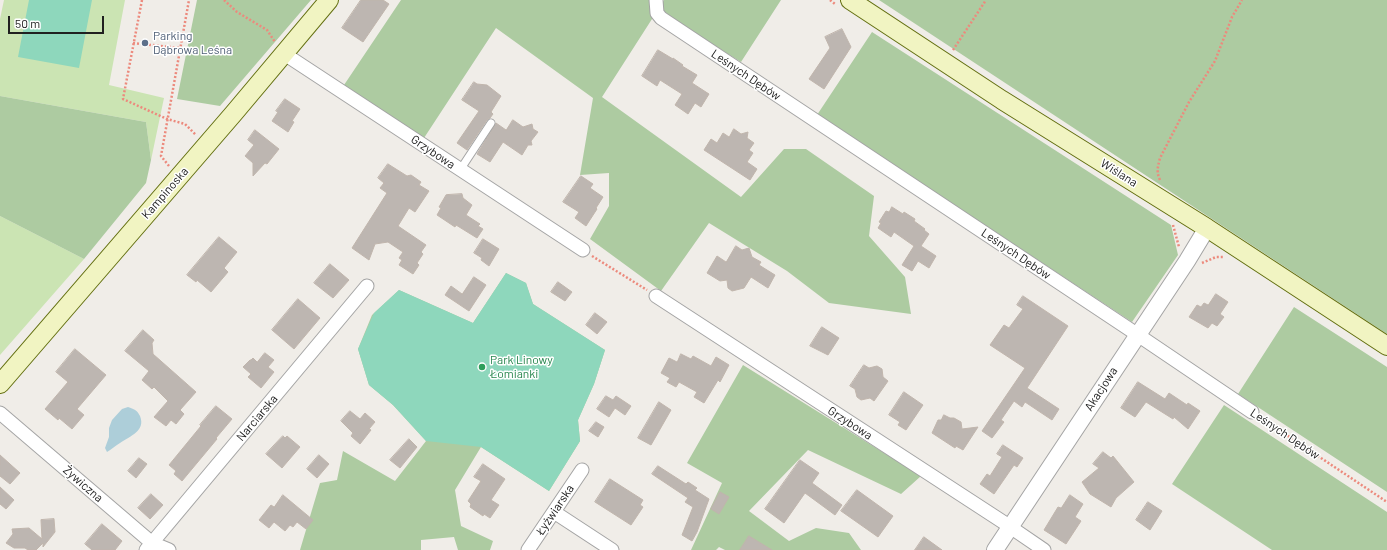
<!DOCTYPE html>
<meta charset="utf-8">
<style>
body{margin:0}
#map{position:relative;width:1387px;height:550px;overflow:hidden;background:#f0ede8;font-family:Barlow,sans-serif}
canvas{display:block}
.scale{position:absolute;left:8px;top:16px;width:96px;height:18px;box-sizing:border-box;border:2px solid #202020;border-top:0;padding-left:5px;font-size:12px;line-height:14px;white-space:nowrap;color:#202020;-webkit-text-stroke:3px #fff;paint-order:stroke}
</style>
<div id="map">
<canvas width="1387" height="550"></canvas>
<div class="scale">50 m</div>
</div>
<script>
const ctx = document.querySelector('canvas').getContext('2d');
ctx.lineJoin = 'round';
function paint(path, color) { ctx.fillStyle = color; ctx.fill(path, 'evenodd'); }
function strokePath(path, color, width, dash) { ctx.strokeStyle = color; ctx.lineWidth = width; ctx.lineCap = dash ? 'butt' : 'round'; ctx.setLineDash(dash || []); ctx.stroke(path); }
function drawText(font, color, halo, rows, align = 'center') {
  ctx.font = font + ' Barlow,sans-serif'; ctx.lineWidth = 3; ctx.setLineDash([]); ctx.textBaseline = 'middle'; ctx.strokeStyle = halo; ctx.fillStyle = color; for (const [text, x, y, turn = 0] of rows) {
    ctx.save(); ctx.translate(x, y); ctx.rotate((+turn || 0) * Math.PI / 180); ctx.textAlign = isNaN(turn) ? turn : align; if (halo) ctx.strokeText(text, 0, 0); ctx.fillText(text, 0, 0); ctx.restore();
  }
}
const grass = new Path2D(`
 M4 0H125L109 85 164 98 151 160 146 122 0 96V19Z
 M0 216 84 259 0 355Z`);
const forest = new Path2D(`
 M197 0H311L220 106 177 99Z
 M401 0H652L653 6 652 19 602 97 741 197 784 149H806L874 196 869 236 905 277 911 314 829 303 787 271 709 223 661 291 590 239 609 206V173L580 175 593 98 496 28 424 138 344 85Z
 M664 0H781L741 62 661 13V5Z
 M879 0H1387V334Z
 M872 32 1171 225 1178 255 1132 322 817 115Z
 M0 96 146 122 151 160 146 183 84 259 0 216Z
 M506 273 526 283 533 304 605 350 594 384 578 420 580 441 549 491 481 447 455 490 461 526 493 541 490 550H458L454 537 421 540V550H300L320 483 337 480 343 451 395 481 426 441 393 405 369 385 358 349 372 315 399 290 473 323Z
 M1294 307 1387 367V492L1238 394Z
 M743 365 921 476 901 494 808 450 749 511 789 541 816 528 849 533 861 550H725L719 547 716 550H691L722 483 687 463Z
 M1224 405 1387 512V550H1272L1172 484Z`);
const pitch = new Path2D(`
 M29 0H92L79 68 18 57Z
 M506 273 526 283 533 304 605 350 594 384 578 420 580 441 549 491 481 447 426 441 393 405 369 385 358 349 374 313 399 290 473 323Z`);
const water = new Path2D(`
 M128 407C134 409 137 410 140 416 146 431 130 436 120 443 115 446 112 449 107 452L105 448 109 437V428L112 420 122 409Z`);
const building = new Path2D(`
 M361 0H383L389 4 363 42 342 28Z
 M842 29 851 47 824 89 809 79 830 48 825 37Z
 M658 50 673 59V58L683 65 682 66 697 75 692 83 709 94 701 107 695 103 688 114 675 105 682 94 660 80 657 86 642 76Z
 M474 82 477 84 487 85 501 96 491 112 493 114 490 118 487 120 467 150 457 143 479 111 462 100Z
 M285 99 300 109 292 121 294 122 288 132 272 121 278 112 276 111Z
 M513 120 523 127 532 124 533 129 538 132 531 141 532 145H528L522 155 503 142 490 162 477 154 496 123 506 130Z
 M734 129 741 134 748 132 747 138 754 143 749 150 753 153 747 162 757 169 750 180 704 150 711 139 717 143 723 133 729 137Z
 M255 130 279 149 267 164 265 163 253 176V163L245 156 254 145 248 140Z
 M388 164 407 176 411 175 421 182 419 185 429 191 415 212 409 208 398 226 426 245 421 252 423 254 417 263 419 265 413 274 399 265 402 260 399 258 403 252 388 242 375 244 369 260 352 248 387 193 380 188 384 183 378 178Z
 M581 176 593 184 590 188 603 197 596 208 597 209 586 226 575 218 579 212 563 202Z
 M462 194 463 198 472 205 466 215 480 224 478 226 483 229 477 238 456 225 455 227 437 215 441 208 439 207 446 195Z
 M892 207 903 214 904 212 915 219 914 221 925 229 924 230 929 234 921 246 936 256 929 268 918 261 912 271 902 265 914 246 894 232 891 237 878 228 881 223 879 222 886 211 889 212Z
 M219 237 237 252 224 268 228 272 211 292 197 280 196 282 187 275Z
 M483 239 499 249 489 266 481 260 482 258 474 253Z
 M736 246 742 250 749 248 752 257 761 262 759 265 775 275 768 288 751 277 744 288 732 291 728 288 727 280 720 281 707 273 717 256 726 262Z
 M330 264 349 280 333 298 314 283Z
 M474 277 486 285 469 311 445 295 451 286 462 294Z
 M558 282 572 292 565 301 551 292Z
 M1216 294 1228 302 1220 314 1224 317 1217 326 1212 323 1208 328 1189 317 1197 305 1201 307 1204 303 1208 305Z
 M1023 296 1068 326 1027 388 1059 409 1052 420 1025 402 1022 407 1014 401 1001 420 1004 422 992 438 982 431 1025 368 990 345 1004 325 1009 328 1023 309 1017 305Z
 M298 299 320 318 294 349 272 330Z
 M595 313 607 322 597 334 586 325Z
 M822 327 839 338 828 355 810 346Z
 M143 330 154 340 152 343 153 354 196 392 180 410 184 414 176 424 171 420 166 426 154 417 168 401 154 387 152 389 142 380 149 371 125 351Z
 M75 349 106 375 77 409 84 415 72 429 59 418 58 420 45 409 68 382 56 372Z
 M265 353 274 360 268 367 274 372 261 388 248 377 251 374 243 367 250 360H251L253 358 257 362Z
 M681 354 691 359 693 356 711 366 716 357 729 365 720 382 718 380 704 403 694 397 697 392 679 382 676 387 667 382 670 378 661 373 669 358 677 362Z
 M864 365 869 368 877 366 882 369 883 377 888 381 874 401 870 398 861 400 857 397 855 389 850 386Z
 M1138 382 1165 399 1169 393 1187 405 1188 403 1200 411 1188 429 1174 417 1173 419 1146 402 1135 417 1121 408Z
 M904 392 923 405 906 430 898 425 900 422 889 415Z
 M606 396 613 400 616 396 631 406 625 415 615 408 609 417 597 409Z
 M659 402 671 410 651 445 638 438Z
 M216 406 232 419 216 438 217 439 182 481 174 474 176 471 169 465 201 426 200 425Z
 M350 411 360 419 365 413 375 422 369 429 371 430 360 444 351 436 353 433 341 421Z
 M944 415 950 418H954L961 422 962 429 978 427 963 450 956 446 955 448 932 433 938 420H941Z
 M596 422 604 427 598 437 589 431Z
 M283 436 285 438 287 436 300 447 282 468 266 454Z
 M409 439 417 447 400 468 390 460Z
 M1003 445 1023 458 1017 467 1014 465 994 494 980 484 987 474 990 476 1002 457 997 454Z
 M1103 452 1111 458 1113 456 1134 482 1116 498 1111 507 1090 494 1082 482 1099 468 1093 464Z
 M0 455 20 473 10 484 0 476Z
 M319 455 329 464 317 478 307 469Z
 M139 458 147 464 136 478 128 471Z
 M800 460 819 473 812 483 842 505 835 515 805 493 784 523 765 509Z
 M483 464 505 479 491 500 499 505 490 518 484 514 483 516 470 507 471 504 468 501 481 481 474 477Z
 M658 466 686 484 688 482 697 488 695 490 709 499 697 532 692 541 682 535 693 507 685 502 688 498 652 474Z
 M610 479 643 500 640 505 643 507 631 525 595 502Z
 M0 487 14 500 6 509 0 504Z
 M857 490 893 516 878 537 841 511Z
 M720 492 729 497 719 514 711 509Z
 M151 494 163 505 150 519 138 508Z
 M283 495 313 520 306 529 297 522 293 527 290 525 285 531 274 522 269 528 259 520 271 505 274 507Z
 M1070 495 1083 504 1075 517 1081 521 1066 544 1044 530 1058 507 1061 508Z
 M1148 502 1162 511 1150 530 1136 520Z
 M54 519 55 532 43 547V543L36 550H28L25 548H14L6 543 13 534 12 529 29 528 42 539 41 520Z
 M102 524 122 541 115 550H92L85 544Z
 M749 536 772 550H740Z
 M924 537 942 550H915Z`);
const path = new Path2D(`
 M142 0 123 99 167 119 185 124 196 135
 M224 0 237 12 267 30 275 42
 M830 0 835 4
 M133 43 180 48
 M953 50 986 0
 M169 166 161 156 189 0
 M1160 180C1156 172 1158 166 1160 158L1189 102 1215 61 1232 17 1242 0
 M1173 225 1179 247
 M592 256 647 290
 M1202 263 1216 257H1224
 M1261 418 1387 502`);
const service = new Path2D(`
 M460 170 491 123`);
const minor = new Path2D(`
 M656 0 657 13 661 18 1132 331 1252 412
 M283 53 583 250
 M656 296 1003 522 1044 550
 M0 413 152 543 169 550
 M554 512 612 550
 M146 550 367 286
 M528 550 582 470`);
const tertiary = new Path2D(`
 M995 550 1187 261 1207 228`);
const secondary = new Path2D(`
 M850 0 1002 100 1207 228 1387 346
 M0 384 234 113 329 0`);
const markers = [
 [145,43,4,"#5c6f8a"],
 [482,367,4,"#2e9e5b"]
];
const serviceNames = [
 ["Parking",153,36],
 ["Dąbrowa Leśna",153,50]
];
const streetNames = [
 ["Leśnych Dębów",746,75,34],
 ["Grzybowa",433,152,34],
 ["Wiślana",1119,173,32],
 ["Kampinoska",165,193,-49],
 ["Leśnych Dębów",1016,254,34],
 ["Akacjowa",1101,389,-57],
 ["Narciarska",257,418,-50],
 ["Grzybowa",850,423,33],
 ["Leśnych Dębów",1285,434,34],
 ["Żywiczna",83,484,41],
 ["Łyżwiarska",555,510,-56]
];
const leisureNames = [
 ["Park Linowy",490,360],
 ["Łomianki",490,374]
];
paint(grass, '#cbe4b3');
paint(forest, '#adcba1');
paint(pitch, '#8ed7bc');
paint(water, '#adced9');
paint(building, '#bdb6b1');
strokePath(building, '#c0b5ac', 1);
strokePath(service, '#a4a4a4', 9);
strokePath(minor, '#a4a4a4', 15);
strokePath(tertiary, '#a4a4a4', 18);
strokePath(secondary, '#636f10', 20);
strokePath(path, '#ec8a7d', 2.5, [2, 2]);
strokePath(service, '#fff', 7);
strokePath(minor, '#fff', 13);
strokePath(tertiary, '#fff', 16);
strokePath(secondary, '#f1f4c2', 18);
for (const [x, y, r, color] of markers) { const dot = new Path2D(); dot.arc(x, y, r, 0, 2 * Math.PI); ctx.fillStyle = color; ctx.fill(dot); strokePath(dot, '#fff', 1.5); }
drawText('12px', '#4e5e75', '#fff', serviceNames, 'left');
drawText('12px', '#202020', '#fff', streetNames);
drawText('12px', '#27864d', '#fff', leisureNames, 'left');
</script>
